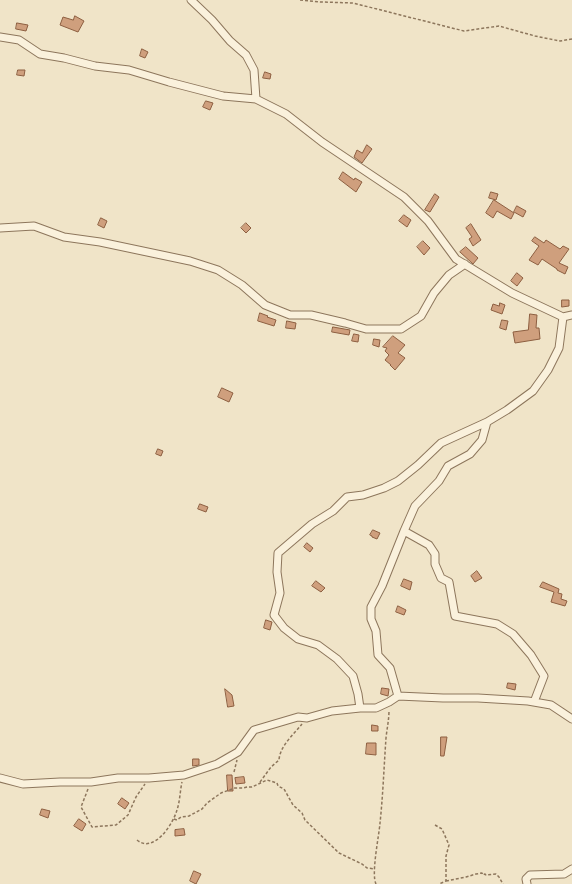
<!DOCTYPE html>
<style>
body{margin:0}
canvas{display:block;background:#f0e4c8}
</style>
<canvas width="572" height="884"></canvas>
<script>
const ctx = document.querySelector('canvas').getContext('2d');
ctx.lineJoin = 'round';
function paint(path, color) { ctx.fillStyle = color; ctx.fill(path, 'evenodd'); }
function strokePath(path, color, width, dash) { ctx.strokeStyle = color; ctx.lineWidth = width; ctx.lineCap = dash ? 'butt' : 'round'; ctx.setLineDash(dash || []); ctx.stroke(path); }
const building = new Path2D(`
 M75 16 84 21 78 32 60 25 63 17 73 20Z
 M17 23 28 25 26 31 16 29Z
 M142 49 148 52 145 58 140 56Z
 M18 70H25L24 76 17 75Z
 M265 72 271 74 270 79 263 78Z
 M206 101 213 103 210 110 203 107Z
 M367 145 372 149 362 163 354 157 357 150 362 153Z
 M343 172 354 180 355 178 362 182 356 192 339 179Z
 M491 192 498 194 496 200 489 198Z
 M435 194 439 197 430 212 425 210Z
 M494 200 514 213 511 219 497 211 493 218 486 213Z
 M517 206 526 211 523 217 514 212Z
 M404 215 411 220 407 227 399 221Z
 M101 218 107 221 104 228 98 225Z
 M246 223 251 228 246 233 241 228Z
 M471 224 481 240 473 246 469 239 472 237 466 228Z
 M535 237 544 243 546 240 560 249 563 246 569 249 559 263 568 267 565 274 557 270V269L542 259 538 265 529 260 539 246 532 241Z
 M423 241 430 248 424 255 417 247Z
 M466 247 478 258 473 264 460 252Z
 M517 273 523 278 517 286 511 281Z
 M562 300H569V306L562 307Z
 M500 303 505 305 502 314 491 310 493 304 499 306Z
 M260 313 268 316 267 317 276 320 274 326 258 321Z
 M530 314 537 315 536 328H539L540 339 515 343 513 332 528 330Z
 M502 320 508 321 506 330 500 328Z
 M287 321 296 323 295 329 286 328Z
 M333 327 350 330 349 335 332 332Z
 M354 334 359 335 358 342 352 341Z
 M393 336 405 345 398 353 405 358 395 370 390 365H391L385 360 389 355 385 351 387 348 383 347Z
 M374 339 380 340 379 347 373 345Z
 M222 388 233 393 229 402 218 397Z
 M158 449 163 451 161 456 156 454Z
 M200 504 208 507 206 512 198 509Z
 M373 530 380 533 377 539 372 537V536L370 535Z
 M307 543 313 548 310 552 304 547Z
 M477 571 482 578 475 582 471 576Z
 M404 579 412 582 410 590 401 586Z
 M316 581 325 588 321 592 312 586Z
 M543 582 559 589 558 593 562 594 561 599 567 601 565 606 551 602 554 592 540 587Z
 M398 606 406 610 404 615 396 612Z
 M266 620 272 622 270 630 264 628Z
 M508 683 516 684 515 690 507 688Z
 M382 688 389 689 388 696 381 694Z
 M225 689 232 695 234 706 228 707Z
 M372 725 378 726V731H372Z
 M441 737H447L444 756H441Z
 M367 743H376V755L366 754Z
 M193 759H199V765L193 766Z
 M227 775H232L233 791H228Z
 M244 777 245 783 236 784 235 778Z
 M122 798 129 803 125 809 118 804Z
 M42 809 50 811 48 818 40 815Z
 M79 819 86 824 82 831 74 826Z
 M184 829 185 835 175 836V830Z
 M194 871 201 874 196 884 190 881Z`);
const path = new Path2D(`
 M300 0 321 2 353 3 464 31 499 26 535 36 560 41 572 39
 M234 772 237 760
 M260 782 271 767 279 760C280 746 293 735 302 724
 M88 789 81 807 92 827 116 825 128 815 136 797 145 784
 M174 819 177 820 181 817 189 816 202 809 207 803 221 793 235 788H243L247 787H252L267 780 277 783 278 786 284 789 293 805 302 813 305 820 339 853 362 864 367 868 375 869
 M435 825 442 829 449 845 446 856V881L439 884
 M137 840C154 854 173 824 177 810 180 801 180 791 182 782
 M446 881 466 877 476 874 482 873 483 875 485 874 486 875 496 874 499 877 503 884
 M376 884C371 874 379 836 380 823 383 795 384 766 386 738 387 728 389 720 389 710`);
const minor = new Path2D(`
 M191 0 212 20 230 41 246 55 254 70 256 99
 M0 37 19 40 40 54 64 58 95 66 129 70 169 82 223 96 256 99 286 114 322 142 404 197 428 221 456 259 512 293 563 317 572 315
 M0 228 34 226 64 237 100 242 190 261 218 270 242 285 265 305 290 315H311L345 323 366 329H401L421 316 434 293 449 275 465 264
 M404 531 429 545 435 554V564L441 578 449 582 455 616 497 624 513 634 531 655 544 676 534 702
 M398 696 390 668 378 655 376 631 371 619V607L382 586 404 531 415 506 439 481 448 466 470 454 482 440 487 422 507 410 533 391 548 370 559 348 563 317
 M360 708 358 694 353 676 337 659 318 645 298 639 284 628 274 615 280 593 277 572 278 553 312 524 333 511 347 497 363 495 384 488 398 481 418 465 441 443 487 422
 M0 778 23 784 60 782H91L118 778H149L184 775 217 764 238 752 254 730 298 717 307 718 332 711 360 708H376L389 702 398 696 443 698H478L528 701 551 705 572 719
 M527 884 526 879 530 875 564 874 572 869`);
paint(building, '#cf9f7d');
strokePath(building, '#8d5f41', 1);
strokePath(minor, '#8d765c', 9);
strokePath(path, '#8d765c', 1.5, [3, 2]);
strokePath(minor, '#faf1dc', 7);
</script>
